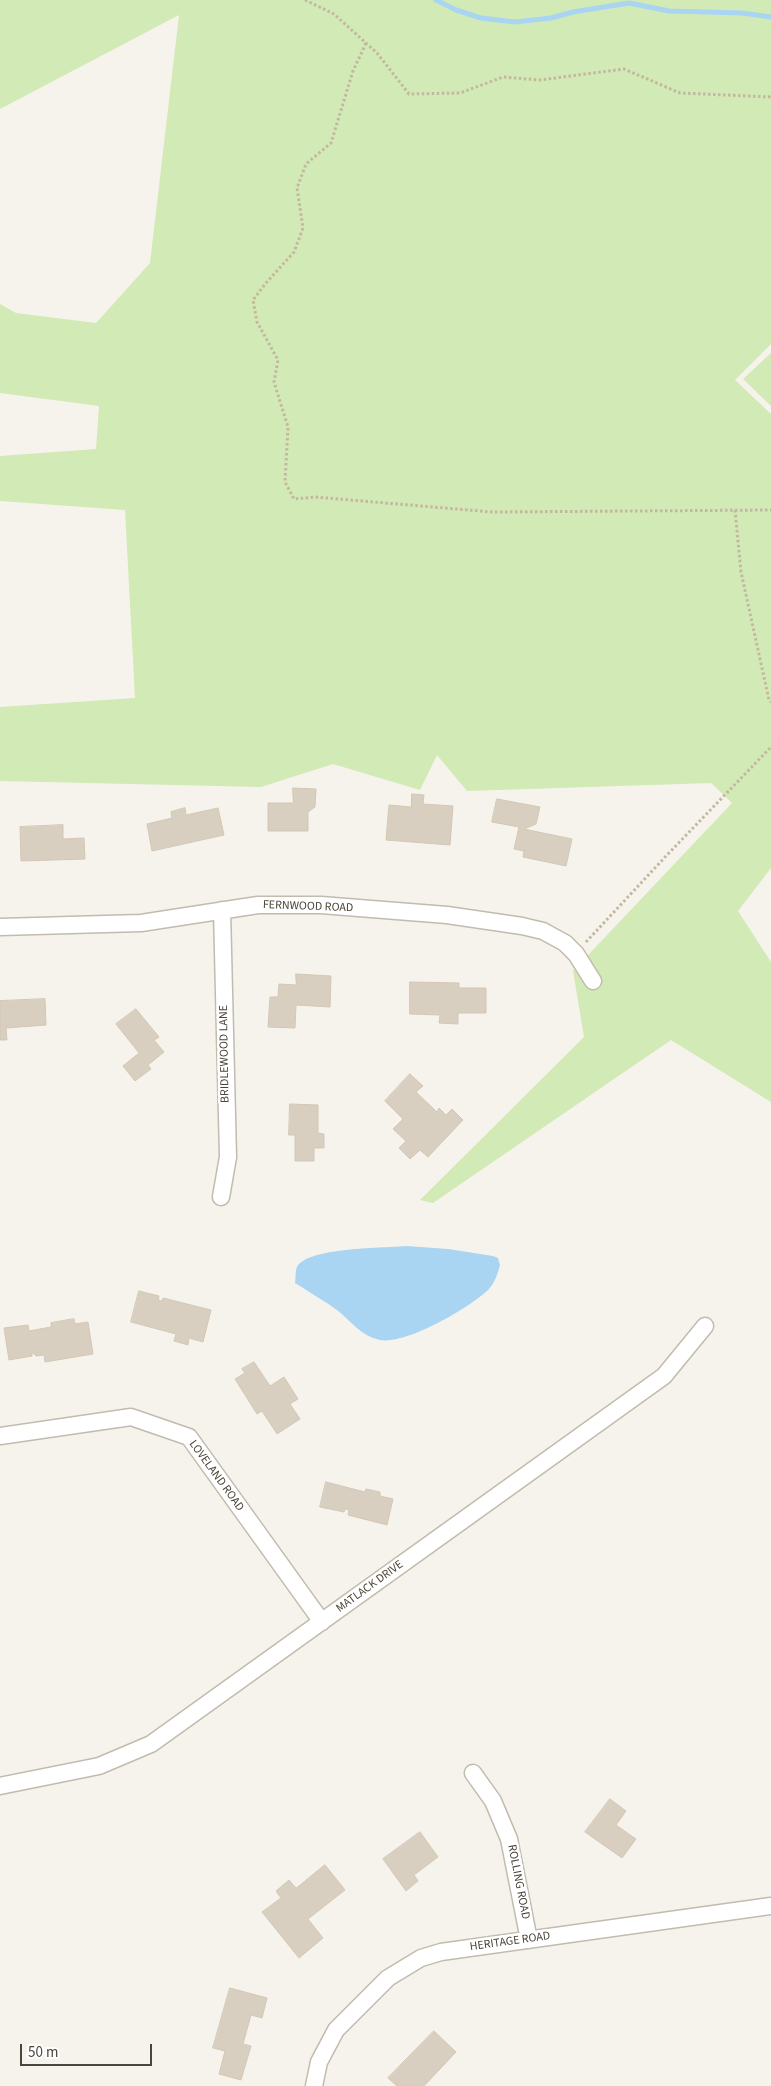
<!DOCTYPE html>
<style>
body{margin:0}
#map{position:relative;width:771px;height:2086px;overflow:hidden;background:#f6f3ec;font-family:"Source Sans 3",sans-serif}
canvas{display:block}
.scale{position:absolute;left:20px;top:2044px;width:132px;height:22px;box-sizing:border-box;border:2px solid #4b4439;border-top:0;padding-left:6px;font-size:15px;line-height:18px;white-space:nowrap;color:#4b4439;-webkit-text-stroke:4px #fff;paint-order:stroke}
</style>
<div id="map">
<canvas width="771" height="2086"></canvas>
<div class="scale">50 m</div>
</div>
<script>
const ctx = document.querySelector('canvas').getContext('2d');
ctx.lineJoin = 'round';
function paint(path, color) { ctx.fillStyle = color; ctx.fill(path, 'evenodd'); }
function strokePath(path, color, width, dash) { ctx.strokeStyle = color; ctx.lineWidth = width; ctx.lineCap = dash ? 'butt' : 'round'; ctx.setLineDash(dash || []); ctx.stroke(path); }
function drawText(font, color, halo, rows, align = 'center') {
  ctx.font = font + ' "Source Sans 3",sans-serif'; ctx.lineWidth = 5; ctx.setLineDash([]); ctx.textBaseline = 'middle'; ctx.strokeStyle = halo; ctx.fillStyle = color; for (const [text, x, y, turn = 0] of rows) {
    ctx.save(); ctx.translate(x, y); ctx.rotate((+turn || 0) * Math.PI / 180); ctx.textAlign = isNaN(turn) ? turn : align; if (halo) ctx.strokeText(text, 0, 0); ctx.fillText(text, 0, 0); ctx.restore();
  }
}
const green = new Path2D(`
 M0 0H771V344L735 380 771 414V868L738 911 771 962V1102L671 1040 433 1203 420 1200 584 1037 573 971 732 803 711 783 467 791 437 755 420 790 333 764 261 787 0 781V707L135 698 125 510 0 501V456L96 449 99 406 0 393V304L16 313 96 323 150 263 179 15 0 109Z
 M771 353V406L743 379Z`);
const water = new Path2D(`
 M407 1246 448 1249 493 1256 498 1258 500 1265C498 1273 495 1282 489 1289 471 1307 406 1345 380 1340 361 1336 351 1321 337 1310 323 1300 309 1292 295 1283 296 1279 295 1271 297 1267 307 1247 387 1248 407 1246Z`);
const stream = new Path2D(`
 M436 0 456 10 481 18 515 22 551 18 573 12 629 3 669 11 742 13 771 17`);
const building = new Path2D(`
 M293 788 316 789 315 807 308 812V831H268V803H293Z
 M412 794 424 795 423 804 453 806 450 845 386 840 389 805 411 807Z
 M497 799 540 807 536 824 524 829 572 839 566 866 523 857 524 851 514 849 519 827 492 822Z
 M185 808 186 815 218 808 224 835 152 851 147 824 172 818 171 812Z
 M63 825V839L84 838 85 859 21 861 20 827Z
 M296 974 331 976 330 1007 296 1005 295 1028 268 1027 270 997H278L279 984 296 985Z
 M410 982 459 983V988H486V1013H458V1024L439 1023 440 1015 410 1014Z
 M45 999 46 1025 6 1028 7 1040H0V1001Z
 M136 1009 159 1037 154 1040 164 1052 148 1065 151 1069 135 1081 123 1066 139 1053 116 1024Z
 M410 1074 423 1086 416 1092 437 1112 439 1108 446 1115 452 1109 463 1120 428 1157 420 1150 410 1159 399 1148 406 1141 393 1129 403 1119 385 1101Z
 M290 1104 318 1105V1133L324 1134V1148H314V1161H295V1135H289Z
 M139 1291 159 1296 158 1300 162 1301 163 1298 211 1310 203 1342 189 1338 188 1345 174 1341 176 1334 131 1322Z
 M74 1319 75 1324 88 1322 93 1354 45 1362 44 1355 36 1356 32 1352V1356L9 1360 4 1328 28 1325 29 1331 51 1327V1323Z
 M254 1362 270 1386 284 1377 298 1399 290 1404 300 1419 277 1434 262 1411 257 1414 235 1379 245 1373 242 1369Z
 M326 1482 365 1492 366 1489 380 1492V1496L393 1499 387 1525 348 1515 349 1510 345 1509 344 1512 320 1507Z
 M610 1799 626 1811 616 1825 636 1839 622 1858 585 1832Z
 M420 1832 438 1857 414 1875 418 1881 406 1891 383 1859Z
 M325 1865 345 1890 308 1919 323 1938 299 1958 262 1912 281 1898 276 1891 289 1880 296 1888Z
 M230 1988 267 1998 262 2018 251 2015 243 2044 251 2046 241 2080 219 2074 225 2051 213 2048Z
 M434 2031 456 2052 424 2086H397L388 2078Z`);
const path = new Path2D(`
 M305 0 334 14 377 53 409 94 460 93 503 77 540 80 624 69 680 93 771 97
 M366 43 353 71 331 143 306 164 297 188 303 228 294 252 266 283 253 300 257 322 278 360 274 382 288 427 285 482 294 499 315 497 492 512 771 510
 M735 510 741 572 769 700 771 702
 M586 942 667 855 771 747`);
const minor = new Path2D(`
 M0 927 141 923 258 905H321L447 915 522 926 543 931 565 943 576 954 593 981
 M221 1197 228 1157 222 910
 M0 1436 131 1417 189 1437 322 1622
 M473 1773 493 1801 509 1839 529 1940
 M0 1786 99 1766 151 1744 664 1376 705 1326
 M314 2086 319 2062 336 2030 388 1978 421 1958 441 1952 771 1906`);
const streetNames = [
 ["FERNWOOD ROAD",308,907,2],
 ["BRIDLEWOOD LANE",225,1054,-91],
 ["LOVELAND ROAD",216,1476,54],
 ["MATLACK DRIVE",370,1587,-36],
 ["ROLLING ROAD",518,1882,79],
 ["HERITAGE ROAD",510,1942,-8]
];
paint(green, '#d2eab5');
paint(water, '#a9d4f2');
strokePath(stream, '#a9d4f2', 5);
paint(building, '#d8cfc1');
strokePath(building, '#d3c7b4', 1);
strokePath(minor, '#c2bbae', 19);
strokePath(path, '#c4b79f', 3, [2.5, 2.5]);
strokePath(minor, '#fff', 16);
drawText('12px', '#4b4439', '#fff', streetNames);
</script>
